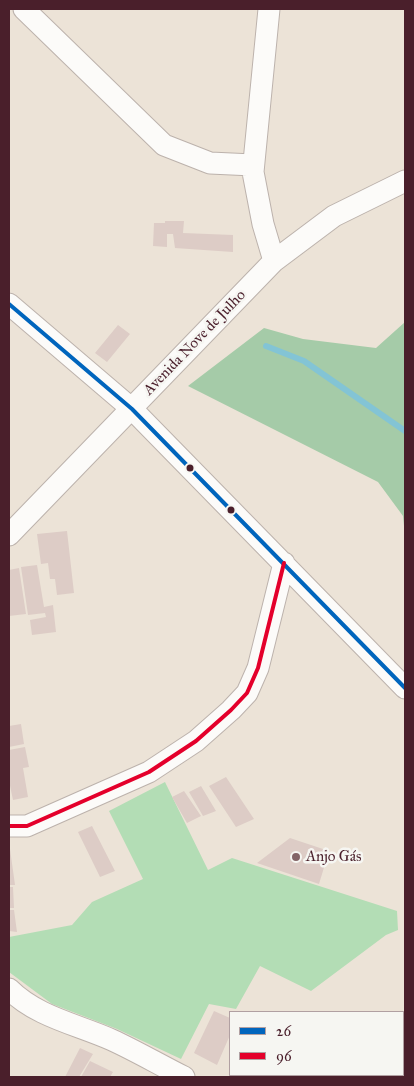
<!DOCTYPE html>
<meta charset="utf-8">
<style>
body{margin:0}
#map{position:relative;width:414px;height:1086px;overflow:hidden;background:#ece3d7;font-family:"IM FELL Great Primer",serif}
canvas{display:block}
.frame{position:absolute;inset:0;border:10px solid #4a1f2b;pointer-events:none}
.legend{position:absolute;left:229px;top:1011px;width:175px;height:65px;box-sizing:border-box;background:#f6f6f2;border:1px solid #b1a0a2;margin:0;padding:6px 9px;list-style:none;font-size:15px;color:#4a1f2b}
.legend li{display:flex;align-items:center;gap:10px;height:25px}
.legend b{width:25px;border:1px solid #b1a0a2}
</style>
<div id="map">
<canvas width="414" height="1086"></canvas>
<div class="frame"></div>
<ul class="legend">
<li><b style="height:6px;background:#0065bd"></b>26</li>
<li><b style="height:6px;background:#e4002b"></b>96</li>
</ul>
</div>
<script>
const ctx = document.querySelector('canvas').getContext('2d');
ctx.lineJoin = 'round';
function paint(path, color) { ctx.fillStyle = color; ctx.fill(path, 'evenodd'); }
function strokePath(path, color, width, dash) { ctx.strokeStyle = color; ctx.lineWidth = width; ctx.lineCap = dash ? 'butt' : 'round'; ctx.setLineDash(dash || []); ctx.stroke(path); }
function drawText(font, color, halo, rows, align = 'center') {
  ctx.font = font + ' "IM FELL Great Primer",serif'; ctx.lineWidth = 5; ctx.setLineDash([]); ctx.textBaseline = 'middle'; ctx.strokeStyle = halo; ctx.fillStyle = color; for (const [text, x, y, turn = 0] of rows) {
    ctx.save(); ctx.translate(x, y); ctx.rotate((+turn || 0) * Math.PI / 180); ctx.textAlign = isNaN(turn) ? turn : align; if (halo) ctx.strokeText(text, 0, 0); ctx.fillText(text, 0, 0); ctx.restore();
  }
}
const green = new Path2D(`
 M165 782 208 870 232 858 397 911 398 930 386 935 311 991 260 966 236 1009 209 1004 181 1059 117 1029 52 1004 9 972V937L72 925 92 902 143 879 109 811Z`);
const forest = new Path2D(`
 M405 322V536L403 516 378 482 188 386 264 328 303 339 376 348Z`);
const stream = new Path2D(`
 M266 346 304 361 405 431`);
const building = new Path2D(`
 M165 221H184L183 233 233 235V252L175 248 173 234H167V247L153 246 154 223H165Z
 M118 325 130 334 107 362 95 353Z
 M67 531 74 593 57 595 55 579H50L48 563 41 564 37 534Z
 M37 565 44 607 53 605 56 632 32 635 30 620 46 617 45 613 28 615 21 567Z
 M19 568 26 614 9 616V570Z
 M21 724 24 744 9 747V726Z
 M25 747 29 767 23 768 28 797 13 800 9 781V750Z
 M226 777 254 819 236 827 209 786Z
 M201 786 216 811 203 816 189 792Z
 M184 791 201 816 187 823 172 797Z
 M92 826 115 871 100 877 78 832Z
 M290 838 329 851 319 884 257 863Z
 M9 849H10L15 885H9Z
 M9 887H13L14 908H9Z
 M9 910H14L17 932 9 931Z
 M214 1011 230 1018V1035L217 1065 194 1053Z
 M80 1048 93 1054 79 1077H65Z
 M90 1061 113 1072 110 1077H81Z`);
const minor = new Path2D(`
 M24 9 164 145 210 163 253 165
 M269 9 253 172 263 224 274 261
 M9 304 132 409 405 688
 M9 535 274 261 334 216 405 181
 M9 826H27L149 772 196 741 231 710 247 693 258 668 284 563
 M9 989C37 1017 76 1024 112 1040 136 1051 160 1065 184 1077`);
const bus1 = new Path2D(`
 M9 304 132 409 405 688`);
const bus2 = new Path2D(`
 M9 826H27L149 772 196 741 231 710 247 693 258 668 284 563`);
const markers = [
 [190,468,4.5,"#4a1f2b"],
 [231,510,4.5,"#4a1f2b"],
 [296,857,5,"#836467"]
];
const streetNames = [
 ["Avenida Nove de Julho",195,343,-46]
];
const poiNames = [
 ["Anjo Gás",306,857]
];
paint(green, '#b3ddb5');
paint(forest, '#a5cba8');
strokePath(stream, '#83c4d5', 6);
paint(building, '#ddccc6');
strokePath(minor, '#bcb2ac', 23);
strokePath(minor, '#fcfbf9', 21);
strokePath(bus1, '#0065bd', 4);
strokePath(bus2, '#e4002b', 4);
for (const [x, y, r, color] of markers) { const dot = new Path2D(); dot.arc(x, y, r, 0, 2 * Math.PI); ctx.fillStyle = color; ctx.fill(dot); strokePath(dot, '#f6f6f2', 2); }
drawText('15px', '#4a1f2b', '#f6f6f2', streetNames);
drawText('15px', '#4a1f2b', '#f6f6f2', poiNames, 'left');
</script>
